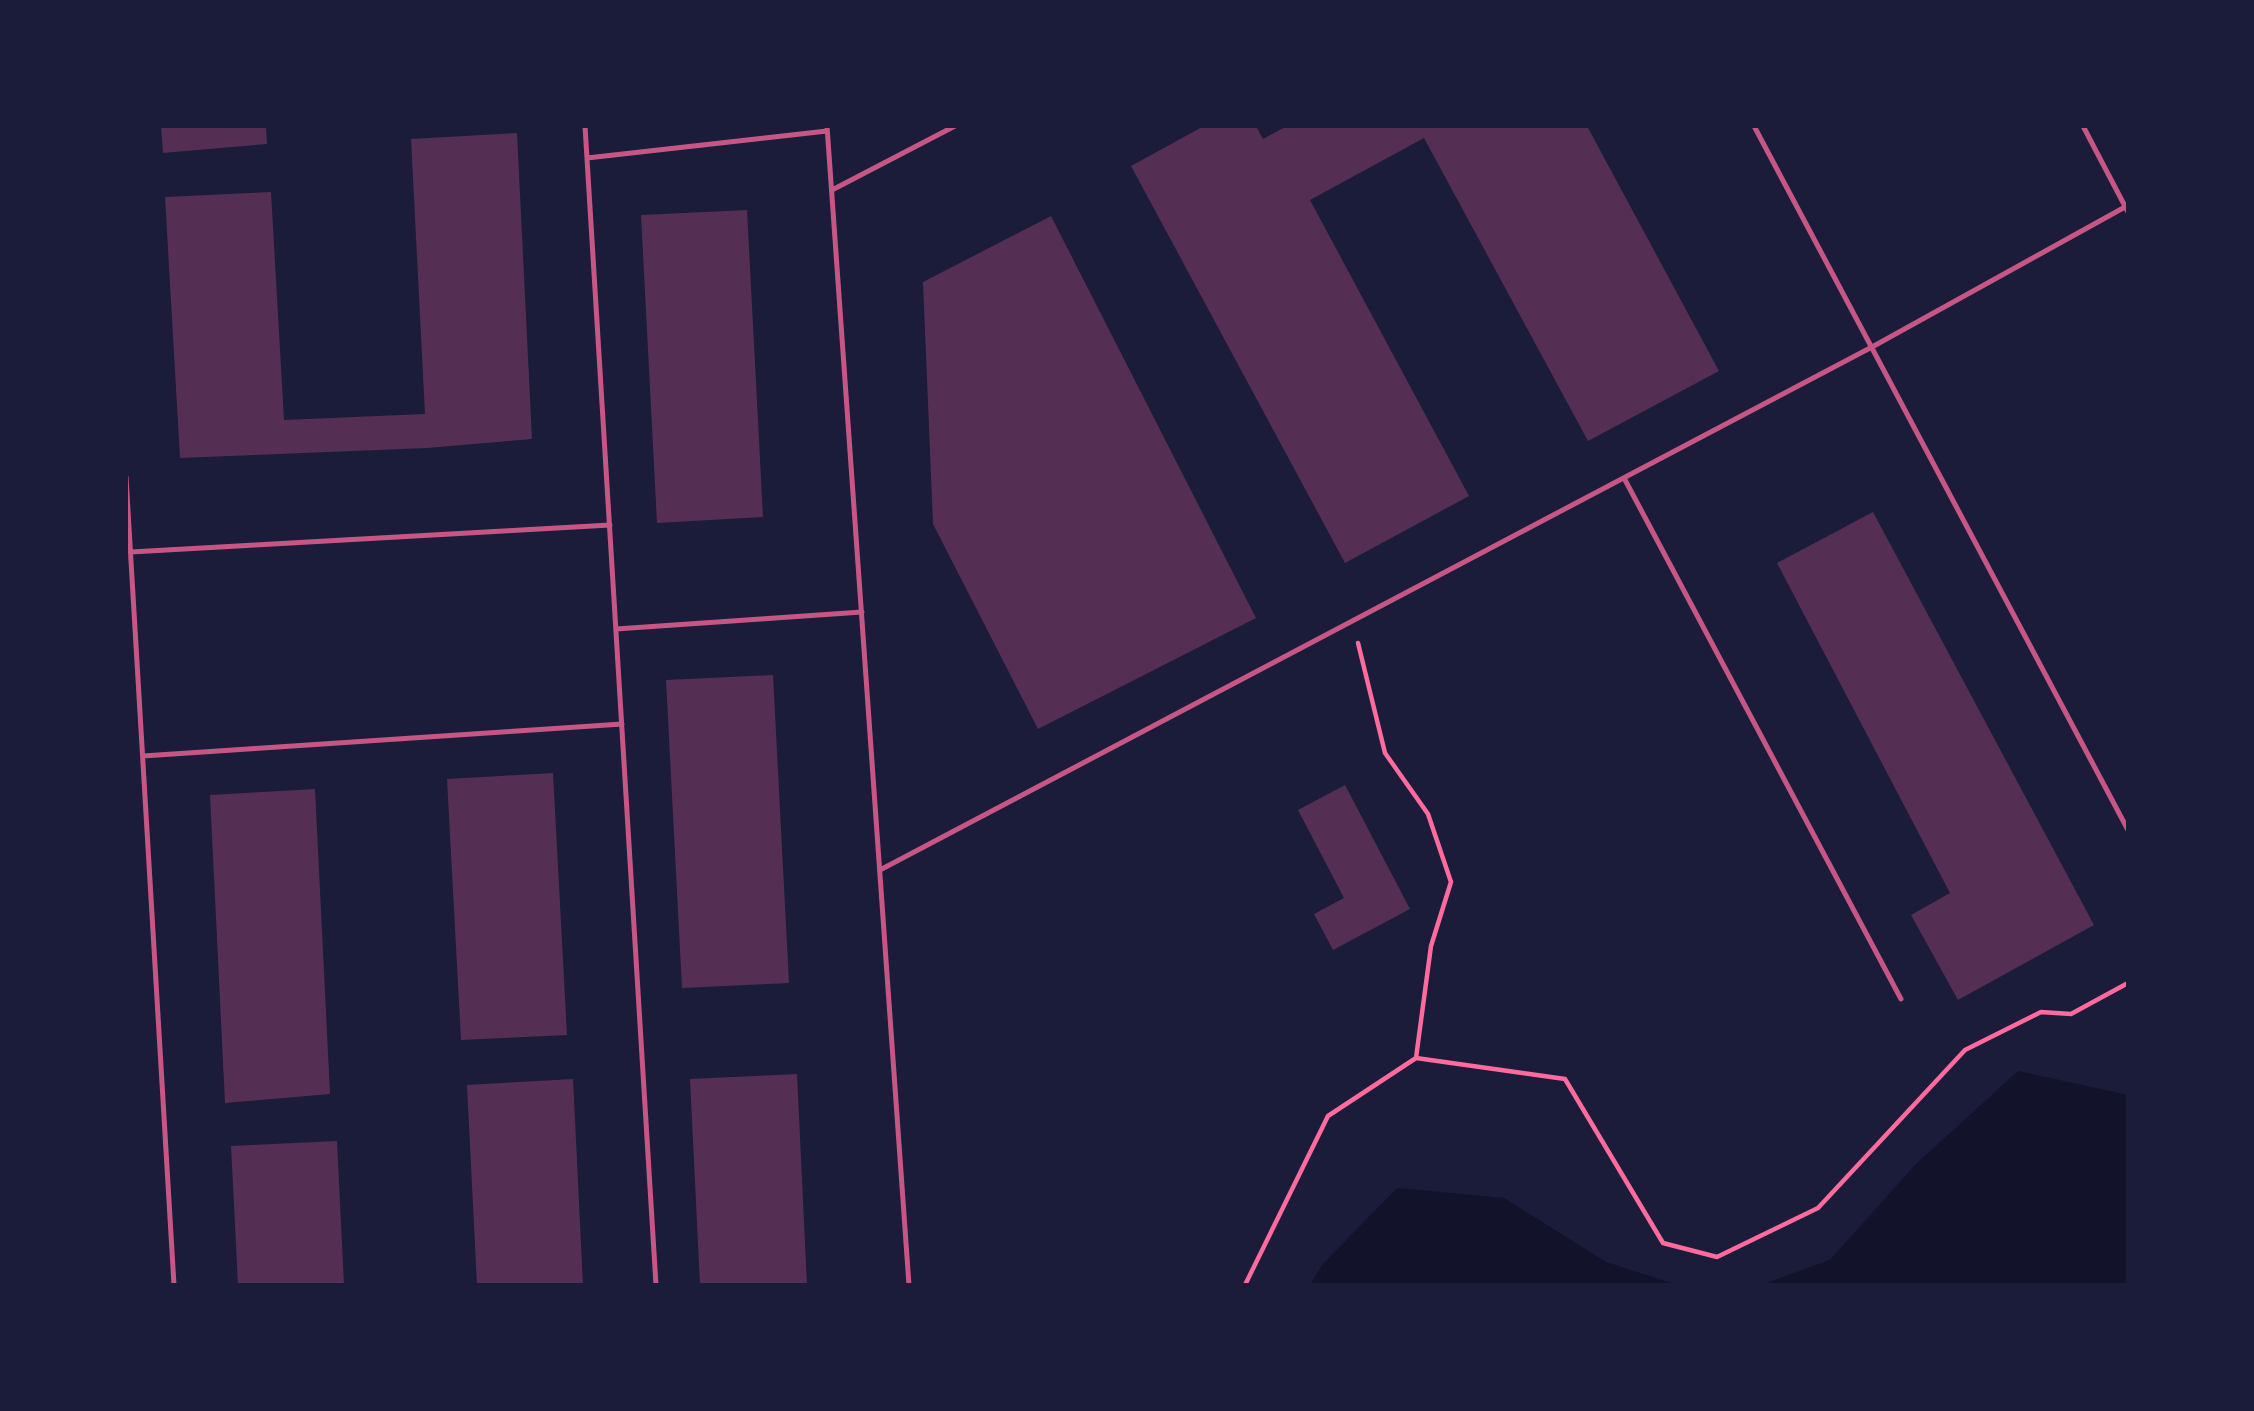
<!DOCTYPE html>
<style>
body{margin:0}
#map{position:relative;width:2254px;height:1411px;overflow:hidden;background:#1b1b3a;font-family:"Noto Sans",sans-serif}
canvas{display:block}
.frame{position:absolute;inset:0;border:128px solid #1b1b3a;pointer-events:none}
</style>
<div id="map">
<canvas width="2254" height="1411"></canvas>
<div class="frame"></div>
</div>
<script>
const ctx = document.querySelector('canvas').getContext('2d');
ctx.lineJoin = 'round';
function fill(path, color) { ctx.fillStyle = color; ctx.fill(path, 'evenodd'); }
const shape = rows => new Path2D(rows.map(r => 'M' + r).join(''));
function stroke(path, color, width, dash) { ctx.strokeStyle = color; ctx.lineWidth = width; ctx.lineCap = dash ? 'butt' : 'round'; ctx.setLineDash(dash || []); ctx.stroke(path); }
fill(shape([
 [2018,1071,2128,1095,2128,1285,1761,1285,1830,1260,1915,1165],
 [1397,1188,1504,1198,1606,1262,1678,1285,1310,1285,1322,1265]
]), '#12122b');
fill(shape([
 [161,126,266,126,267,144,163,153],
 [1204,126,1256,126,1263,139,1287,126,1587,126,1719,371,1588,441,1424,138,1310,200,1469,496,1345,563,1131,166],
 [517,133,532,439,427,448,180,458,165,197,271,192,284,420,425,414,411,139],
 [747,210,763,517,657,523,641,215],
 [1051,216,1256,618,1038,729,933,524,923,282],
 [1873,512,2094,925,1958,1000,1911,915,1950,893,1777,563],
 [773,675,789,983,682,988,666,680],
 [553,773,567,1035,461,1040,447,779],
 [1345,785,1410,909,1333,950,1314,914,1344,898,1298,810],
 [315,789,330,1094,225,1103,210,795],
 [797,1074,807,1285,700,1285,690,1079],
 [573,1079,583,1285,477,1285,467,1085],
 [337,1141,344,1285,238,1285,231,1146]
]), '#542f53');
stroke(shape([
 [1358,643,1385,753,1428,814,1451,882,1431,946,1416,1058],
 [1245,1285,1328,1116,1416,1058,1565,1079,1663,1243,1717,1257,1818,1208,1965,1050,2041,1012,2071,1014,2128,983]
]), '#ff6b9d', 4.5);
stroke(shape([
 [585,126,656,1285],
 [827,126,909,1285],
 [1754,126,2128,830],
 [2083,126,2128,212],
 [587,158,827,131],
 [832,190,955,126],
 [126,477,174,1285],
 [1624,478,1901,999],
 [131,552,610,525],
 [616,629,862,612],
 [143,756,622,724],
 [880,870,1872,347,2125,207]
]), '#c65784', 5);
</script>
